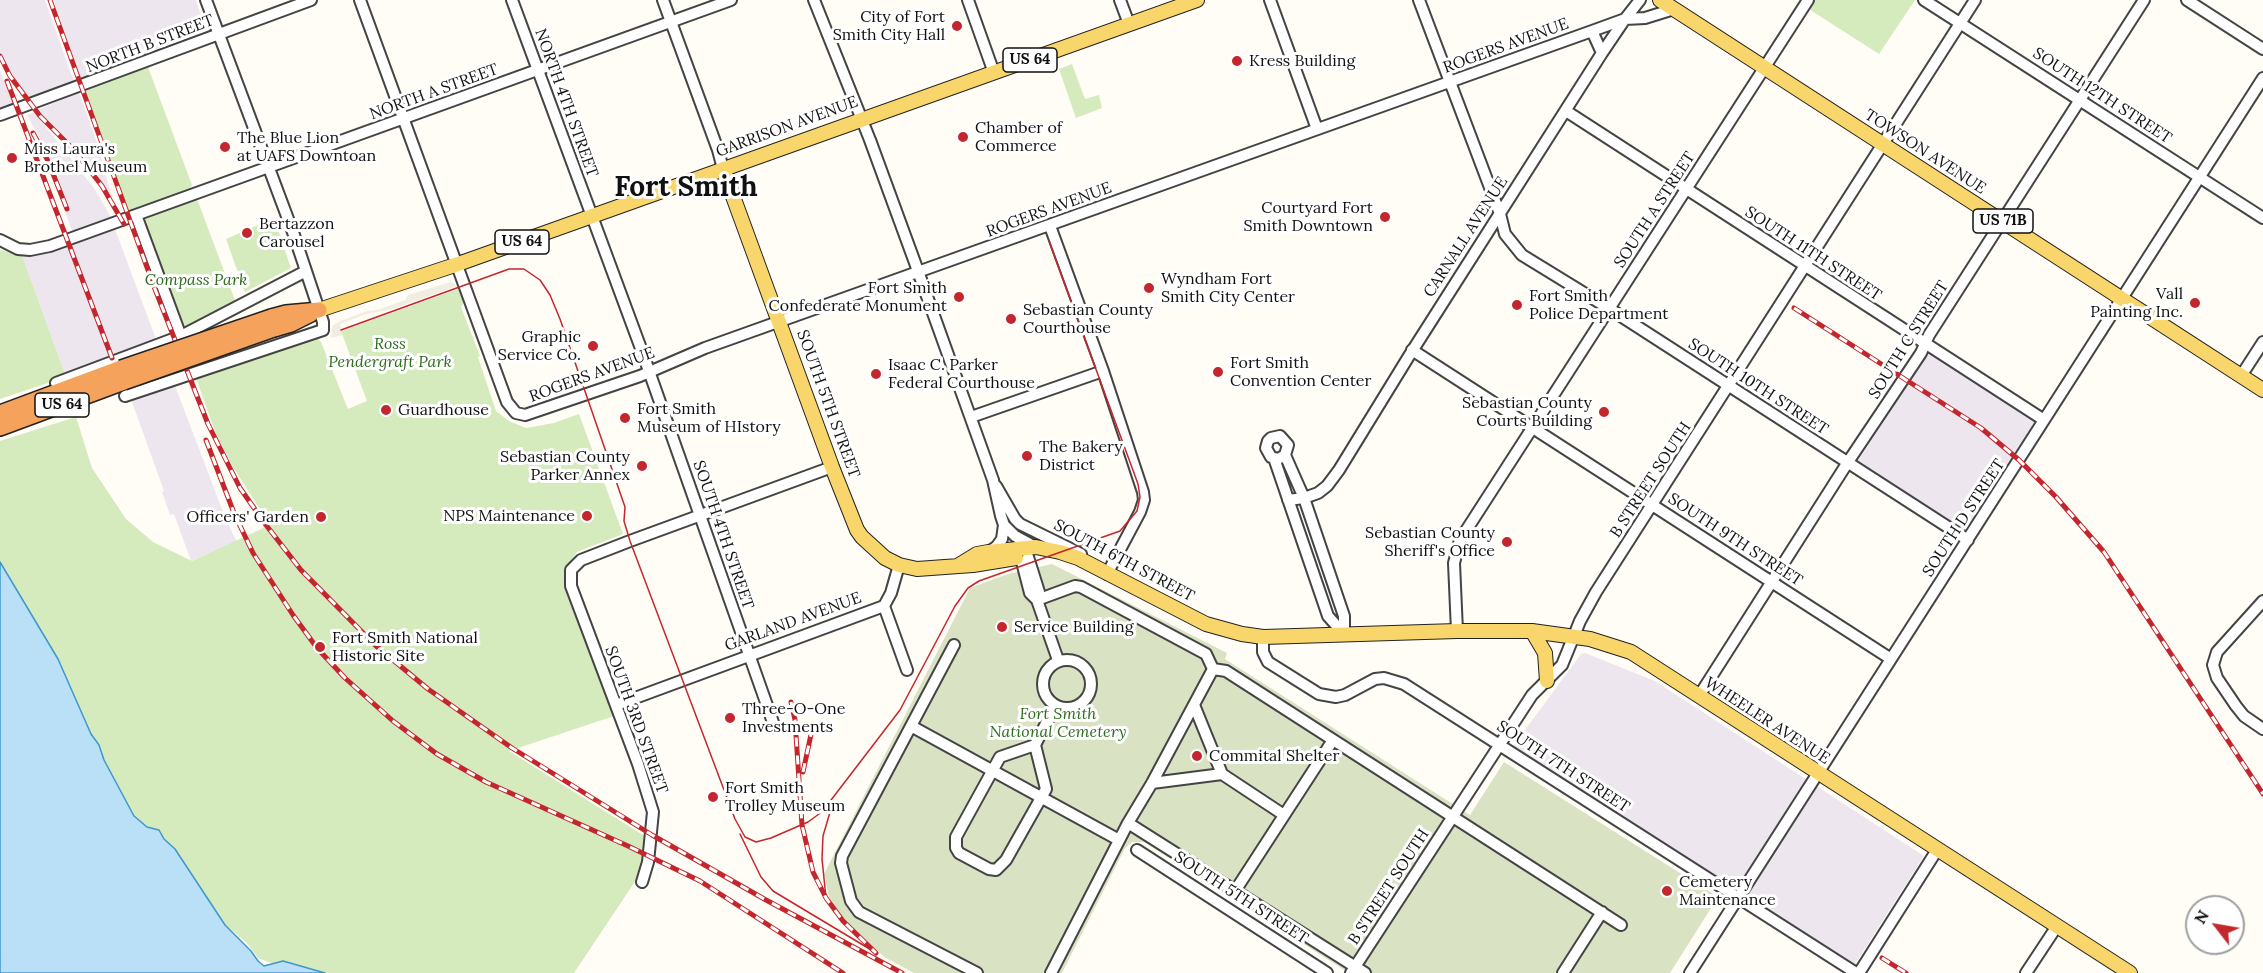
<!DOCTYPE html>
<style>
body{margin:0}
#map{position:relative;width:2263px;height:973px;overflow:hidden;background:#fffdf5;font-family:Lora,serif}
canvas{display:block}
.north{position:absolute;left:2185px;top:895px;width:60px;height:60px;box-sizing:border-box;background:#fff;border:2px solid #a0a0a0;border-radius:50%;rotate:301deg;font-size:16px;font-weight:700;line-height:24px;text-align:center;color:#111}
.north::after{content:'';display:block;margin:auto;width:21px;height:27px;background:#c4262e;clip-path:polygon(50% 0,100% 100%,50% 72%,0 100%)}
</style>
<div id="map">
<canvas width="2263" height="973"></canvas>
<div class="north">N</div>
</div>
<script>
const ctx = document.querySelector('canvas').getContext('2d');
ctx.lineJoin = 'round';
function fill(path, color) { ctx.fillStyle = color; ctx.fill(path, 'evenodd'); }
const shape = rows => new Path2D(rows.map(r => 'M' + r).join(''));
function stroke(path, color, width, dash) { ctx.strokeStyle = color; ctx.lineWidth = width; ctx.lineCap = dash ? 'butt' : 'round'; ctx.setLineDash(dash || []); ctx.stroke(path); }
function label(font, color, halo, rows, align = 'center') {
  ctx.font = font + ' Lora,serif'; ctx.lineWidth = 6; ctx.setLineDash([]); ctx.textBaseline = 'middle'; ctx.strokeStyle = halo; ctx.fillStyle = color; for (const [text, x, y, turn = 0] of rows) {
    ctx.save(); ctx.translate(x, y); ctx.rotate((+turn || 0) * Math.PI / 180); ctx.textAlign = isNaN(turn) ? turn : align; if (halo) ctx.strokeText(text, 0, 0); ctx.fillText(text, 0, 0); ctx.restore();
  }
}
fill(shape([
 [0,0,45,0,74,82,29,97,15,79,0,52],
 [54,0,196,0,204,24,208,23,208,29,80,79],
 [0,70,13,104,0,108],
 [79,92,97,143,112,197,82,154,38,110],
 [34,112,94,188,111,217,73,233,65,212,70,209,50,157,27,115],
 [115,229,157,342,66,377,22,255,47,254],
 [1929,352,2036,422,1965,531,1858,461],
 [174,383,225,517,237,542,191,561,174,514,170,515,162,492,164,491,131,399],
 [1585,653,1655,681,1924,856,1855,964,1513,746,1581,654]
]), '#eee6ef');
fill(shape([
 [1808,0,1915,0,1879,54,1804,6],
 [1072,64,1085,99,1099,95,1102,108,1076,118,1059,69],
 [148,67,192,185,189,190,129,212,85,91],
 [197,199,236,303,189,327,182,324,143,221,146,217],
 [274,218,291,268,245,292,226,239],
 [0,250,22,255,66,377,0,399],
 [458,289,464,302,461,307,480,356,478,357,496,411,509,421,526,428,554,423,579,414,623,534,577,552,570,562,565,577,614,716,509,751,646,837,640,874,574,973,298,973,258,958,246,942,223,923,175,849,164,839,159,830,147,827,134,816,104,760,99,745,91,734,58,659,0,562,0,441,76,417,92,468,126,519,153,542,192,561,270,525,233,467,216,434,196,378,316,337,321,342,348,409,367,401,341,331]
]), '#d5ebbd');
fill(shape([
 [1052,564,1227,653,1225,659,1470,815,1504,762,1718,897,1670,973,1349,973,1144,842,1132,842,1125,848,1062,973,914,973,884,957,842,917,829,897,824,874,970,588,1008,574]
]), '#d9e3c4');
fill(shape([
 [451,282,457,286,393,309,367,314,340,324,342,335,331,338,332,326,338,322,367,311,377,310,405,300,408,295]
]), '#f1ede2');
const water = shape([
 [0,562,58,659,91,734,99,745,104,760,134,816,147,827,159,830,164,839,175,849,225,925,251,951,258,961,264,966,283,961,325,973,0,973,0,562]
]);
fill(water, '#b9e0f7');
stroke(water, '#3f96cf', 1.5);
const minor = shape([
 [360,0,507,402,516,413,525,415,640,376,705,348,1592,31,1625,19,1640,0],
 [512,0,643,354,775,728],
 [663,0,718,150,723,169],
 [814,0,870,140,914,260,993,480,1001,516,1004,525,1015,536,1037,548],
 [968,0,994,73],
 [1120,0,1129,24],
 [1270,0,1317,129],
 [1419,0,1500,214,1505,234,1522,255,1610,309,1968,540],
 [1924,0,2263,218],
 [2187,0,2263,49],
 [1602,53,1625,19,1645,18,1674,9],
 [1566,111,2044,420],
 [0,115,311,0],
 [136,215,183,342],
 [1050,226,1103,371,1143,492,1144,500,1140,512,1107,574],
 [0,240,18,249,30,250,50,246,731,0],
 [1412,350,1891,659],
 [2241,376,2263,342],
 [56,383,181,336,306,271],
 [125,396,323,330,323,322,294,235,206,0],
 [971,417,1103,371],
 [1285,455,1278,459,1271,457,1266,448,1268,441,1271,438,1280,436,1288,445,1285,455,1304,498,1344,616,1344,634],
 [1274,458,1328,616,1344,634],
 [996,486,1015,519,1020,524,1081,554],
 [1288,500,1304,498,1318,493,1327,486,1339,470,1409,356,1602,53,1592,31],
 [989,552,997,546,1002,539,1004,525],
 [1028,557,1039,592,1037,600,1058,660],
 [1022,562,1030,593,1037,600],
 [1037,600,1075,586,1081,587,1206,654,1213,669],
 [2263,601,2217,652,2213,665,2217,678,2236,706,2244,716,2263,729],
 [884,606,907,670],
 [1457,631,1454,563,1460,540,1808,0],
 [1263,637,1263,652,1268,662,1319,694,1336,697,1345,695,1375,679,1384,678,1404,684,1856,973],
 [954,645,842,856,841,863,851,901,859,912,977,973],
 '1043 684a24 24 0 1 1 48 0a24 24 0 1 1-48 0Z',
 [1213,669,1226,671,1621,925],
 [1699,696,1848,462,1921,353,1929,335,2144,0],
 [616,705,884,606,891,593,899,565],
 [1194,705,1222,774,1284,815],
 [911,726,1119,840],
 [1035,745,1000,757,956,837,956,848,959,853,989,869,996,870,1006,860,1046,789,1035,745,1055,706],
 [1152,783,1222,774],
 [1128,823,1365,973],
 [1137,850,1327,973],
 [642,882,648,862,653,812,638,764,571,586,571,570,581,560,630,541,832,467],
 [1235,891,1333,740],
 [1051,973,1128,823,1152,783,1213,669],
 [1351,973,1532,695,1562,665,1580,621,1596,592,1975,0],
 [1563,973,1602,912],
 [1690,973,2263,78],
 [1859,973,1937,850],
 [2026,973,2057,926]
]);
const major = shape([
 [1660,0,2263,390],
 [723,169,832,467,857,530,862,537,885,558,899,565,917,569,973,565,1016,558],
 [319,310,458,264,1197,0],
 [959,565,977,554,988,552,1036,547,1060,552,1078,558,1206,624,1242,634,1263,637,1457,631,1532,631,1590,639,1631,652,2130,973],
 [1532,631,1545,653,1547,681]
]);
const highway = shape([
 [271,317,286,313,319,310],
 [274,329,291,324,311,314],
 [0,413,121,368],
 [0,428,124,382]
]);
stroke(minor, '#444', 14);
stroke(major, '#222', 16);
stroke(highway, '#222', 18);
stroke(minor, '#fff', 10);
stroke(major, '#f9d66b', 14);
stroke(highway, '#f5a25d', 15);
stroke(shape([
 [341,330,509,269,524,269,540,280,550,295,560,319,625,507,624,521,630,541,735,819,745,837,756,842,771,838,808,822,819,814,828,804,900,710,955,606,968,588,979,581,1120,531,1137,511,1140,497,1138,484,1049,241],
 [740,834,761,877,773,891,873,951],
 [826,898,822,859,823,836,833,802]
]), '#c4262e', 1.5);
const rail = shape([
 [50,0,153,284,208,424,240,488,266,525,301,570,375,645,428,689,512,748,652,835,766,900,902,973],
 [0,56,10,76,40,116,73,149,102,186,124,224],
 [7,81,112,358],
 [33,133,48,161,67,209],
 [1794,308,1981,428,2019,460,2056,497,2104,552,2263,794],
 [206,440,234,513,253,553,293,615,317,648,345,678,393,721,437,754,486,782,628,846,700,881,843,973],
 [791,702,795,720,802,825,813,872,826,898,843,921,876,953],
 [803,772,813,725],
 [1882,958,1906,973]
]);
stroke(rail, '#c4262e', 5);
stroke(rail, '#fff', 3, [9]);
const highwayBridge = shape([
 [121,368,271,317],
 [124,382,274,329]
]);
stroke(highwayBridge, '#222', 18, []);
stroke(highwayBridge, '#f5a25d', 15);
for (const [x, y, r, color] of [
 [957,26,6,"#c4262e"],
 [1237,61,6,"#c4262e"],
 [963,137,6,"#c4262e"],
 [225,147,6,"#c4262e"],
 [12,158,6,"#c4262e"],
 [1385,217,6,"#c4262e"],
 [247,233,6,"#c4262e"],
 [1149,288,6,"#c4262e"],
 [959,297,6,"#c4262e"],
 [2195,303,6,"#c4262e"],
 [1517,305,6,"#c4262e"],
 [1011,319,6,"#c4262e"],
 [593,346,6,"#c4262e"],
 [1218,372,6,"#c4262e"],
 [876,374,6,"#c4262e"],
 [386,410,6,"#c4262e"],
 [1604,412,6,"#c4262e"],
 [625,418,6,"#c4262e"],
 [1027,456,6,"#c4262e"],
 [642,466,6,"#c4262e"],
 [587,516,6,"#c4262e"],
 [321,517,6,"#c4262e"],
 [1507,542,6,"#c4262e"],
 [1002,627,6,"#c4262e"],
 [320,647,6,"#c4262e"],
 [730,718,6,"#c4262e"],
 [1197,756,6,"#c4262e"],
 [713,797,6,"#c4262e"],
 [1667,891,6,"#c4262e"]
]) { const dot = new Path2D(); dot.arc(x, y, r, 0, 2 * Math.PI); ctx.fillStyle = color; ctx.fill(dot); stroke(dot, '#fff', 2); }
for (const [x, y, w] of [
 [1030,60,54],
 [2003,221,60],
 [522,242,54],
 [62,405,54]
]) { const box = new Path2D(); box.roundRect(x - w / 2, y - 12, w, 24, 4.5); ctx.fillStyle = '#fff'; ctx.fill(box); stroke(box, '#111', 1.5); }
label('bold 15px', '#111', null, [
 ["US 64",1030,60],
 ["US 71B",2003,221],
 ["US 64",522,242],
 ["US 64",62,405]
]);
label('16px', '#111', '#fff', [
 ["City of Fort",945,17,"right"],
 ["Smith City Hall",945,35,"right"],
 ["Kress Building",1249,61],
 ["Chamber of",975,128],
 ["Commerce",975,146],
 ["The Blue Lion",237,138],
 ["at UAFS Downtoan",237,156],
 ["Miss Laura's",24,149],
 ["Brothel Museum",24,167],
 ["Courtyard Fort",1373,208,"right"],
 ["Smith Downtown",1373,226,"right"],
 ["Bertazzon",259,224],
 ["Carousel",259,242],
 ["Wyndham Fort",1161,279],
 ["Smith City Center",1161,297],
 ["Fort Smith",947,288,"right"],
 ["Confederate Monument",947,306,"right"],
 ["Vall",2183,294,"right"],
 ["Painting Inc.",2183,312,"right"],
 ["Fort Smith",1529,296],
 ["Police Department",1529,314],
 ["Sebastian County",1023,310],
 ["Courthouse",1023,328],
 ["Graphic",581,337,"right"],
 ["Service Co.",581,355,"right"],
 ["Fort Smith",1230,363],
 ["Convention Center",1230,381],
 ["Isaac C. Parker",888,365],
 ["Federal Courthouse",888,383],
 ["Sebastian County",1592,403,"right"],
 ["Courts Building",1592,421,"right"],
 ["Fort Smith",637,409],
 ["Museum of HIstory",637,427],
 ["Guardhouse",398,410],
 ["The Bakery",1039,447],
 ["District",1039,465],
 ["Sebastian County",630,457,"right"],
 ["Parker Annex",630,475,"right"],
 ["NPS Maintenance",575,516,"right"],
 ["Officers' Garden",309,517,"right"],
 ["Sebastian County",1495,533,"right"],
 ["Sheriff's Office",1495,551,"right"],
 ["Service Building",1014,627],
 ["Fort Smith National",332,638],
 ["Historic Site",332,656],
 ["Three-O-One",742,709],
 ["Investments",742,727],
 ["Commital Shelter",1209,756],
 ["Fort Smith",725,788],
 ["Trolley Museum",725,806],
 ["Cemetery",1679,882],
 ["Maintenance",1679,900]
], 'left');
label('16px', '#111', '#fff', [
 ["NORTH B STREET",150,44,-21],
 ["ROGERS AVENUE",1506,46,-20],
 ["NORTH A STREET",434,92,-20],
 ["SOUTH 12TH STREET",2102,96,33],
 ["NORTH 4TH STREET",566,103,70],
 ["GARRISON AVENUE",787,127,-20],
 ["TOWSON AVENUE",1925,152,33],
 ["ROGERS AVENUE",1049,210,-20],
 ["SOUTH A STREET",1655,210,-57],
 ["CARNALL AVENUE",1466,237,-57],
 ["SOUTH 11TH STREET",1813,254,33],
 ["SOUTH C STREET",1909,340,-58],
 ["ROGERS AVENUE",592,375,-20],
 ["SOUTH 10TH STREET",1758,387,33],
 ["SOUTH 5TH STREET",828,404,70],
 ["B STREET SOUTH",1651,480,-57],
 ["SOUTH D STREET",1964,518,-57],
 ["SOUTH 4TH STREET",723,535,71],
 ["SOUTH 9TH STREET",1735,540,33],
 ["SOUTH 6TH STREET",1124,561,28],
 ["GARLAND AVENUE",793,622,-20],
 ["SOUTH 3RD STREET",636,720,70],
 ["WHEELER AVENUE",1767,721,33],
 ["SOUTH 7TH STREET",1563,767,33],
 ["B STREET SOUTH",1389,887,-57],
 ["SOUTH 5TH STREET",1241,898,33]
]);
label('italic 16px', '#2f6b1f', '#fff', [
 ["Compass Park",196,280],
 ["Ross",390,344],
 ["Pendergraft Park",390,362],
 ["Fort Smith",1058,714],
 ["National Cemetery",1058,732]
]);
label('bold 28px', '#111', '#fff', [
 ["Fort Smith",686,188]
]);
</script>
